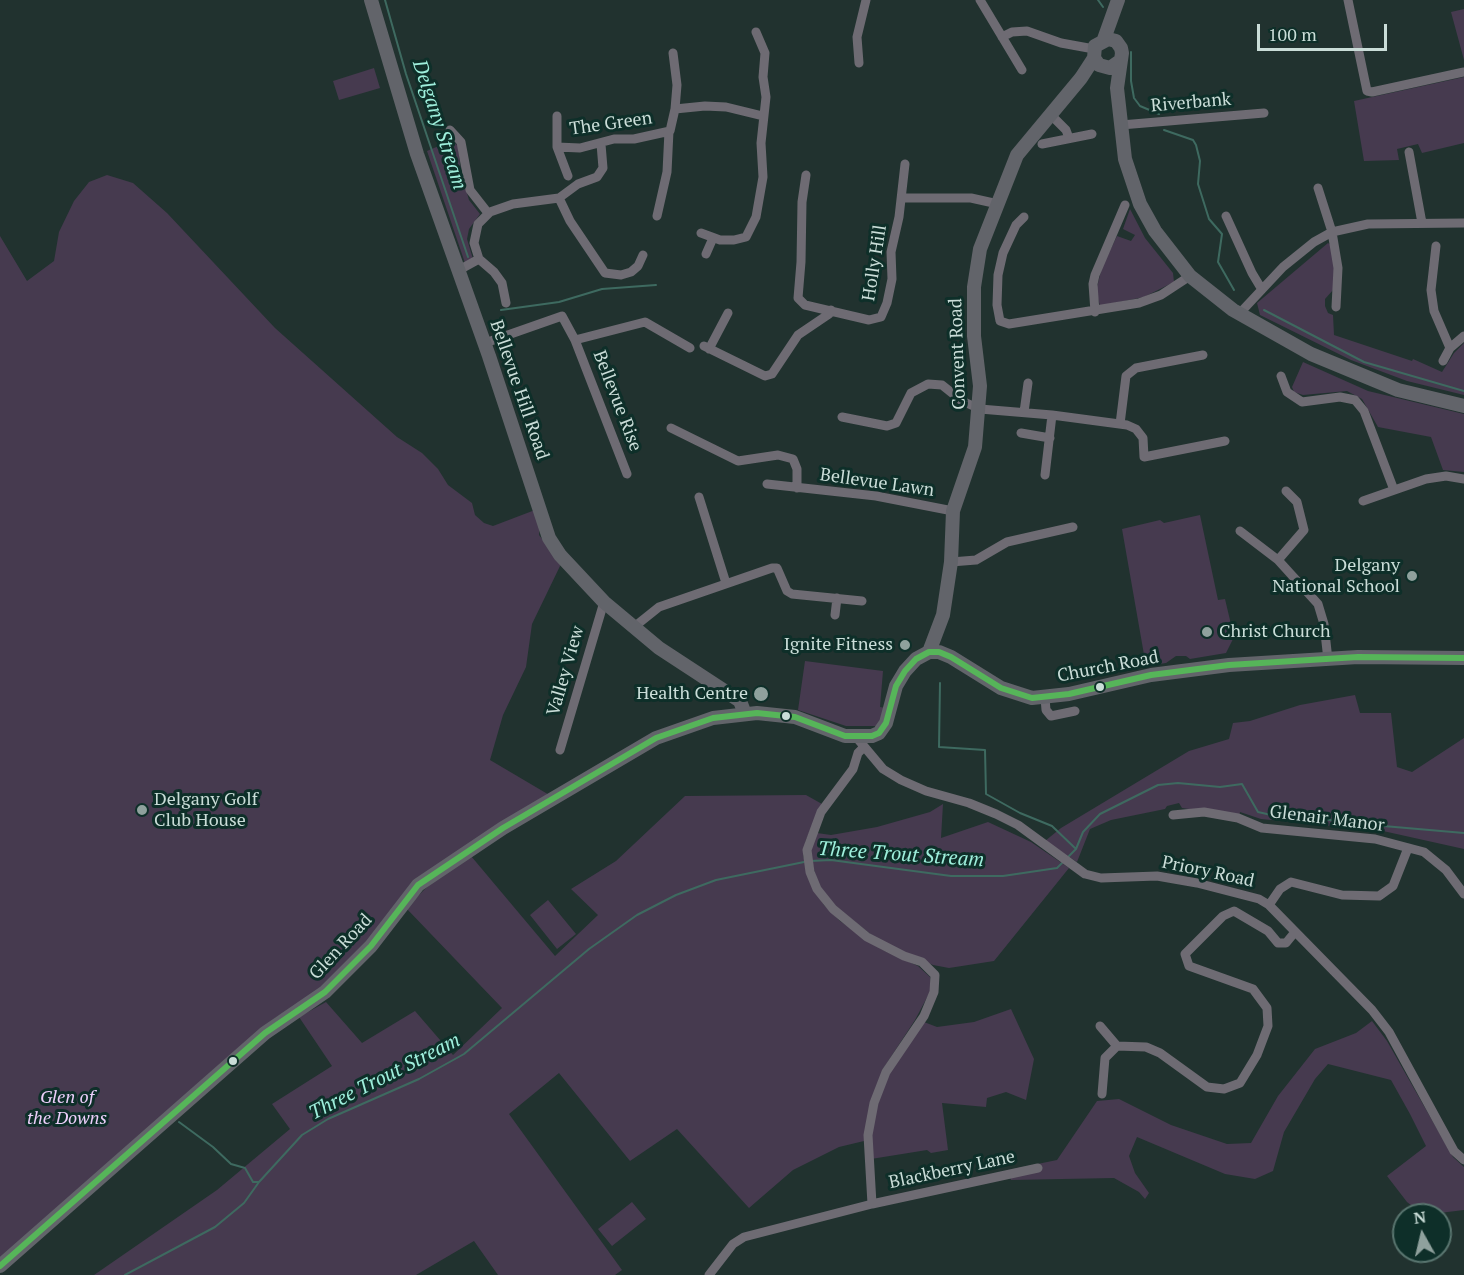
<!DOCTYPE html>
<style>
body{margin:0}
#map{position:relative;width:1464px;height:1275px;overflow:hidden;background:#21322f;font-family:"PT Serif",serif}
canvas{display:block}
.north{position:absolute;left:1392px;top:1203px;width:60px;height:60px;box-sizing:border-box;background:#0e2f29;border:2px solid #59756f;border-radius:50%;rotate:352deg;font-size:16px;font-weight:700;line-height:24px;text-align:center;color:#caddd8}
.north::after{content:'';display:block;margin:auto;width:21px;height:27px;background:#8fa19d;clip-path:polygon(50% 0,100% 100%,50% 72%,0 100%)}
.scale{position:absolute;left:1257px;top:24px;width:130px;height:27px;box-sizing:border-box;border:3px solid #caddd8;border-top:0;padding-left:8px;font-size:18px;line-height:21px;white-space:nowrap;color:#caddd8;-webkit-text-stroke:4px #0e2f29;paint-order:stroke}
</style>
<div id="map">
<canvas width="1464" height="1275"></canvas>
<div class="north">N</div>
<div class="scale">100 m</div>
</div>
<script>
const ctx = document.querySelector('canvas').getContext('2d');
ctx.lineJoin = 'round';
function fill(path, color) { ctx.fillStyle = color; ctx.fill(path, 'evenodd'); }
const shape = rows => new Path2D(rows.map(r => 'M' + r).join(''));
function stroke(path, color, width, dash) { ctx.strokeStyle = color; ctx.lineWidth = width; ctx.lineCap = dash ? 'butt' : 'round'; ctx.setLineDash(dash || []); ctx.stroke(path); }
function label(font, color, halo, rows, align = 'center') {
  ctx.font = font + ' "PT Serif",serif'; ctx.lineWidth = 6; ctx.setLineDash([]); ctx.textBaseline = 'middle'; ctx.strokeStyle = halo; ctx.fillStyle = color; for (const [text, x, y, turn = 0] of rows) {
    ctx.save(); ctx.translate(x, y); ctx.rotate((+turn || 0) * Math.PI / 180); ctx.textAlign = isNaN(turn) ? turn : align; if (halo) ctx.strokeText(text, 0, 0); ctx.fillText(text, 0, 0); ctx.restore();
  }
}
fill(shape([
 [1464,9,1464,60,1451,12],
 [374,68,380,88,339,100,333,81],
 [1464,77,1464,143,1422,153,1418,144,1397,149,1399,160,1364,161,1354,101],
 [448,142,454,142,458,146,461,173,469,200,480,214,469,229,467,239,473,259,465,263,427,151],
 [107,175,133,183,167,213,275,328,397,437,422,453,438,469,448,485,472,503,475,515,484,523,493,526,535,510,540,523,539,535,561,564,532,624,526,667,503,715,490,760,551,796,457,852,322,988,304,1002,275,1018,0,1260,0,236,27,281,54,261,59,232,74,201,89,182],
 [1130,209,1145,238,1173,273,1174,282,1144,297,1100,306,1096,291,1102,267,1117,236,1131,241,1135,235,1123,229],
 [1328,243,1331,245,1335,260,1333,290,1325,299,1325,306,1328,313,1333,315,1334,335,1412,361,1413,359,1442,372,1454,353,1464,343,1464,395,1407,381,1351,360,1260,315,1257,303],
 [1303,362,1368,391,1464,414,1464,472,1443,470,1431,437,1378,427,1362,399,1347,391,1303,395,1294,392,1292,387],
 [1200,515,1218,600,1225,599,1234,637,1226,653,1190,659,1186,656,1176,656,1166,663,1146,666,1122,529,1160,520,1164,523],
 [805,661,883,671,880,707,886,708,878,726,846,726,798,710],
 [1355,695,1360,713,1391,713,1397,767,1412,772,1464,738,1464,849,1383,831,1261,819,1240,812,1239,817,1182,808,1179,803,1167,806,1165,809,1111,820,1090,829,1077,862,1045,841,1061,828,1189,751,1229,739,1233,723,1250,721,1300,705],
 [806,795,822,804,806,840,803,855,811,883,824,905,840,921,881,949,918,966,930,977,931,990,915,1020,883,1069,864,1141,839,1147,793,1170,749,1208,677,1129,630,1161,559,1073,509,1114,622,1270,615,1275,498,1275,474,1241,416,1275,94,1275,217,1190,290,1129,272,1104,332,1066,299,1017,326,1002,362,1043,415,1011,453,1055,502,1008,406,908,445,869,471,856,555,956,598,915,571,889,616,861,685,796],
 [943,804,941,838,988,822,1031,842,1069,868,994,961,949,968,933,965,878,940,831,903,818,885,809,850,817,833,831,835,877,827,930,812],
 [548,900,576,934,557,949,530,915],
 [1011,1009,1034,1059,1026,1100,1006,1092,987,1098,986,1107,942,1103,948,1150,931,1153,927,1150,871,1159,872,1125,882,1090,894,1062,924,1022,937,1027,974,1022],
 [1372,1021,1387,1041,1453,1157,1464,1167,1464,1210,1423,1215,1407,1202,1387,1176,1426,1146,1410,1114,1391,1080,1328,1064,1315,1079,1284,1132,1273,1171,1255,1179,1225,1174,1137,1137,1129,1156,1135,1173,1149,1193,1145,1199,1139,1192,1114,1178,1011,1180,1008,1170,1057,1160,1097,1101,1119,1099,1171,1125,1227,1144,1251,1143,1278,1096,1315,1049,1356,1033],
 [632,1202,646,1219,612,1246,598,1229]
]), '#463a4f');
stroke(shape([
 [385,0,406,74,468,257],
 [1098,0,1103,7],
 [1131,52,1131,81,1134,98,1140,106,1159,114],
 [1164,130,1193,140,1196,145,1200,161,1198,184,1209,219,1222,234,1218,262,1234,290],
 [501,310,559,302,602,289,656,285],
 [1264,310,1364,362,1464,391],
 [940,683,939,747,985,750,986,794,1020,813,1052,826,1076,849],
 [1068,857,1076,849,1083,832,1100,814,1158,785,1178,783,1220,787,1242,784,1258,812,1280,817,1311,817,1349,823,1464,833],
 [810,861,831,860,951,876,1003,876,1057,868,1064,861],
 [179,1122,213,1147,231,1164,245,1168,253,1182,259,1182],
 [125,1275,215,1227,244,1203,259,1182,302,1135,328,1119,419,1079,464,1054,589,949,637,915,676,895,716,880,804,862]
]), '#3e6a60', 2);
stroke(shape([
 [980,0,1022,70],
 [1348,0,1367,91,1372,92,1464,72],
 [1002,37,1012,32,1027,31,1061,43,1094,49],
 [673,53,677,85,675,109],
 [859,63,857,37,866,0],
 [1050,114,1066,130,1069,138],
 [557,116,557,147,568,176],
 [1121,125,1264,113],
 [450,130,461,142,470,190,488,213],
 [1042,144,1092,134],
 [557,147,580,148,614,139,634,139,670,131,675,109,705,106,726,107,763,116],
 [1409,152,1422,223],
 [806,175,802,202,801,262,798,298,805,305,869,320,881,317,887,303,892,279,891,252,899,217,905,164],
 [1318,188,1332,232,1338,268,1336,307],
 [559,198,578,184,597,177,603,168,601,144],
 [902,198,971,198,998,204],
 [657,216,667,172,669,131],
 [1226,216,1252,273,1261,288],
 [1024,217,1016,225,1003,253,998,275,997,305,1000,321,1009,324,1139,303,1161,295,1190,276],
 [701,233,720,240,734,240,746,237,756,217,763,177,761,143,766,97,763,77,765,53,756,32],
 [1436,246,1431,290,1434,311,1450,348],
 [706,254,713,238],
 [459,270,479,259],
 [506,303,502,283,494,272,479,259,474,243,478,224,490,212,513,204,559,198,570,221,605,273,621,275,631,272,638,266,643,255],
 [1095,312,1093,284,1095,275,1125,205],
 [1239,314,1283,267,1314,242,1332,232,1368,224,1464,223],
 [575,340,645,322,690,348],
 [485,343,562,316,575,340,627,474],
 [704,346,765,376,772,374,798,335,829,314,831,310],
 [709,349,728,313],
 [1443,361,1450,348,1464,336],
 [1281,376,1287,392,1302,402,1340,397,1355,400,1364,411,1394,490],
 [1024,412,1028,383],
 [842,417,887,426,896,423,911,393,928,384,942,385,962,401,980,409,1052,415,1127,425,1136,429,1143,438,1144,457,1225,441],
 [1120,424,1126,376,1136,368,1203,355],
 [671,428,738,461,778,455,793,459,797,469,797,488],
 [1021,433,1050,438],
 [1045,475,1052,415],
 [767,484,876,496,953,511],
 [699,497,726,583],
 [1363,501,1426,479,1446,476,1464,479],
 [1240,531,1278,560,1318,604,1324,624,1328,660],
 [1278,560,1304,530,1297,502,1286,491],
 [951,562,976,560,1007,542,1073,527],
 [835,615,837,598],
 [634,627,659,607,772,568,777,568,787,591,792,594,862,601],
 [1045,698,1046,710,1051,716,1075,711],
 [857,738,883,769,901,780,926,791,969,803,996,814,1018,825,1085,874,1101,878,1157,876,1197,883,1259,899,1269,905,1372,1010,1389,1032,1454,1151,1464,1160],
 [864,747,858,753,853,769,821,812,807,850,810,872,817,889,833,909,867,937,904,956,922,962,935,975,934,992,924,1016,886,1072,874,1103,868,1135,872,1204],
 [560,750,604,602],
 [1173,815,1204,812,1238,818,1262,828,1375,839,1424,852,1446,870,1464,894],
 [1269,905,1280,889,1291,882,1342,895,1379,896,1393,886,1408,848],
 [1100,1026,1117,1046],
 [1102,1094,1105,1058,1117,1046,1146,1047,1160,1053,1207,1087,1224,1089,1240,1083,1257,1055,1268,1026,1267,1008,1253,989,1189,966,1185,954,1223,916,1234,911,1268,931,1278,943,1286,943,1295,932],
 [709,1275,733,1244,744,1237,872,1204,1038,1168]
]), '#6e6b73', 9);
stroke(shape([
 [371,0,417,154,489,356,549,538,560,555,604,602,659,648,740,701,745,714],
 [1104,39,1118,0],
 [1120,61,1110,68,1099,65,1094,58,1095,46,1108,39,1116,41,1121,48,1122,53,1117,88,1125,159,1140,204,1155,231,1190,276,1233,310,1311,354,1398,390,1464,406],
 [929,652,943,615,951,562,953,511,975,447,980,386,974,336,974,287,980,249,1017,155,1081,78,1094,58],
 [0,1266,265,1033,325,992,371,946,418,885,503,828,656,738,713,718,757,713,795,717,845,736,872,736,879,733,886,723,896,686,905,671,916,659,929,652,939,652,951,657,1001,688,1032,698,1069,694,1151,675,1229,665,1358,657,1464,658]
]), '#62646a', 14);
stroke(shape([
 [0,1266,265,1033,325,992,371,946,418,885,503,828,656,738,713,718,757,713,795,717,845,736,872,736,879,733,886,723,896,686,905,671,916,659,929,652,939,652,951,657,1001,688,1032,698,1069,694,1151,675,1229,665,1358,657,1464,658]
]), '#56b559', 6);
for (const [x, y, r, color] of [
 [1412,576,6,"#8fa19d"],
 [1207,632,6,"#8fa19d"],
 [905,645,6,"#8fa19d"],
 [1100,687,5,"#caddd8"],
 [761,694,8,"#8fa19d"],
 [786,716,5,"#caddd8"],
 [142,810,6,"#8fa19d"],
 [233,1061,5,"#caddd8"]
]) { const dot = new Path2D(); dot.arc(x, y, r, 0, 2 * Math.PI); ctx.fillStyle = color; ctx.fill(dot); stroke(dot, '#0e2f29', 2); }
label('18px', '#caddd8', '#0e2f29', [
 ["Riverbank",1191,103,-5],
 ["The Green",611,124,-8],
 ["Holly Hill",875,263,-81],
 ["Convent Road",958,354,-92],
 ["Bellevue Hill Road",519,390,71],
 ["Bellevue Rise",617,401,69],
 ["Bellevue Lawn",877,483,8],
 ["Church Road",1108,667,-11],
 ["Valley View",566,671,-74],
 ["Glenair Manor",1327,819,7],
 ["Priory Road",1208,872,12],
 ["Glen Road",341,947,-47],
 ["Blackberry Lane",952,1170,-12]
]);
label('18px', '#caddd8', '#0e2f29', [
 ["Delgany",1400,566],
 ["National School",1400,587],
 ["Christ Church",1219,632,"left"],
 ["Ignite Fitness",893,645],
 ["Health Centre",748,694],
 ["Delgany Golf",154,800,"left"],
 ["Club House",154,821,"left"]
], 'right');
label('italic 18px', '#edcffb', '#0e2f29', [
 ["Glen of",67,1098],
 ["the Downs",67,1119]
]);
label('italic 20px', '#9eefdc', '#0e2f29', [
 ["Delgany Stream",439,125,72],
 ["Three Trout Stream",901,855,4],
 ["Three Trout Stream",385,1077,-27]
]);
</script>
